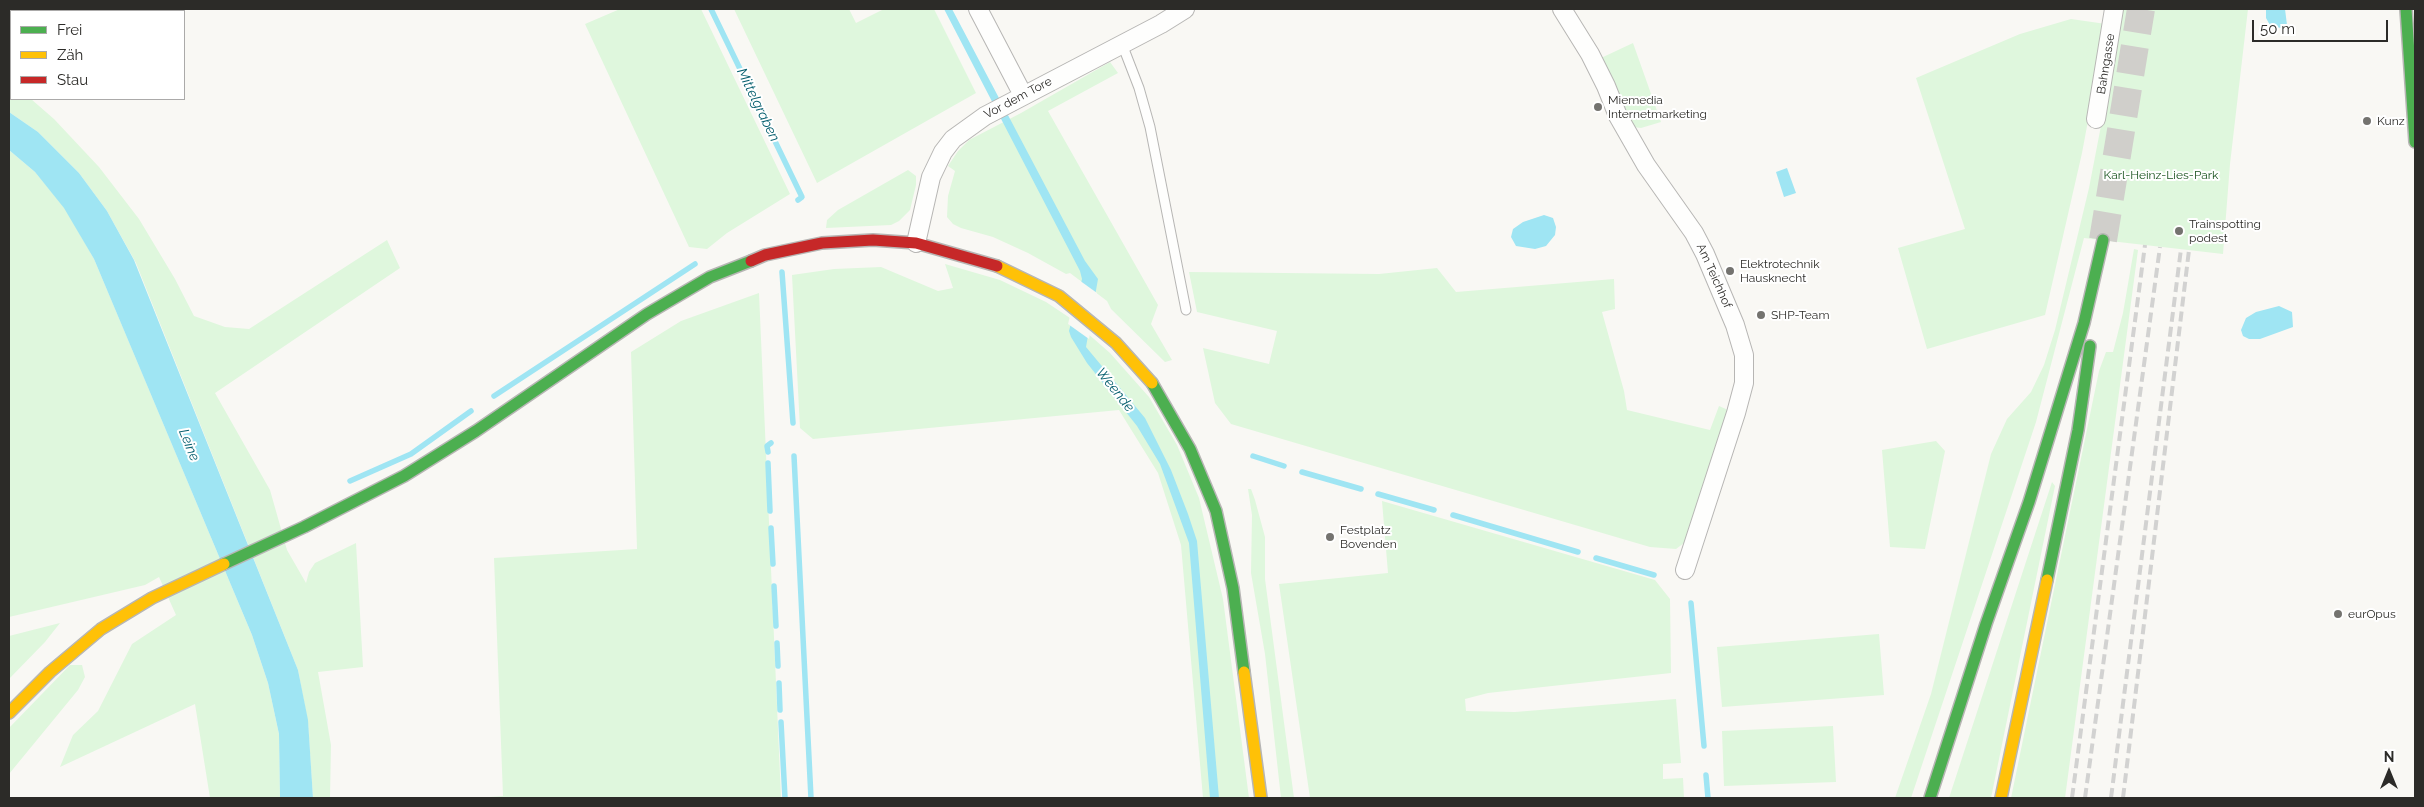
<!DOCTYPE html>
<meta charset="utf-8">
<style>
body{margin:0}
#map{position:relative;width:2424px;height:807px;overflow:hidden;background:#f9f8f4;font-family:Raleway,sans-serif}
canvas{display:block}
.frame{position:absolute;inset:0;border:10px solid #2c2b28;pointer-events:none}
.legend{position:absolute;left:10px;top:10px;width:175px;height:90px;box-sizing:border-box;background:#fff;border:1px solid #abaaa9;margin:0;padding:6px 9px;list-style:none;font-size:15px;color:#2c2b28}
.legend li{display:flex;align-items:center;gap:10px;height:25px}
.legend b{width:25px;border:1px solid #abaaa9}
.north{position:absolute;left:2364px;top:747px;width:50px;height:50px;-webkit-text-stroke:4px #fff;paint-order:stroke;rotate:0deg;font-size:14px;font-weight:700;line-height:20px;text-align:center;color:#2c2b28}
.north::after{content:'';display:block;margin:auto;width:18px;height:22px;background:#2c2b28;clip-path:polygon(50% 0,100% 100%,50% 72%,0 100%)}
.scale{position:absolute;left:2252px;top:20px;width:136px;height:22px;box-sizing:border-box;border:2px solid #2c2b28;border-top:0;padding-left:6px;font-size:15px;line-height:18px;white-space:nowrap;color:#2c2b28;-webkit-text-stroke:4px #fff;paint-order:stroke}
</style>
<div id="map">
<canvas width="2424" height="807"></canvas>
<div class="frame"></div>
<ul class="legend">
<li><b style="height:6px;background:#4caf50"></b>Frei</li>
<li><b style="height:6px;background:#ffc107"></b>Zäh</li>
<li><b style="height:6px;background:#c62828"></b>Stau</li>
</ul>
<div class="north">N</div>
<div class="scale">50 m</div>
</div>
<script>
const ctx = document.querySelector('canvas').getContext('2d');
ctx.lineJoin = 'round';
function fill(path, color) { ctx.fillStyle = color; ctx.fill(path, 'evenodd'); }
const shape = rows => new Path2D(rows.map(r => 'M' + r).join(''));
function stroke(path, color, width, dash) { ctx.strokeStyle = color; ctx.lineWidth = width; ctx.lineCap = dash ? 'butt' : 'round'; ctx.setLineDash(dash || []); ctx.stroke(path); }
function label(font, color, halo, rows, align = 'center') {
  ctx.font = font + ' Raleway,sans-serif'; ctx.lineWidth = 4; ctx.setLineDash([]); ctx.textBaseline = 'middle'; ctx.strokeStyle = halo; ctx.fillStyle = color; for (const [text, x, y, turn = 0] of rows) {
    ctx.save(); ctx.translate(x, y); ctx.rotate((+turn || 0) * Math.PI / 180); ctx.textAlign = isNaN(turn) ? turn : align; if (halo) ctx.strokeText(text, 0, 0); ctx.fillText(text, 0, 0); ctx.restore();
  }
}
fill(shape([
 [620,9,701,9,790,194,727,233,707,249,689,247,585,24],
 [734,9,849,9,856,23,884,9,934,9,976,93,817,183],
 [2119,9,2248,9,2230,164,2223,254,2084,238,2036,422,1911,798,1895,798,1931,694,1991,454,2007,419,2031,392,2044,365,2055,330,2089,188,2110,79],
 [2071,19,2106,24,2082,153,2045,315,1927,349,1898,248,1965,229,1916,78,2020,34],
 [1633,43,1661,122,1641,128,1633,127,1601,58],
 [1110,62,1118,73,1048,111,1158,305,1151,324,1172,360,1165,362,1111,309,1107,301,1070,273,1066,274,1028,253,993,237,961,228,953,224,947,217,948,196,955,171,948,166,958,151,969,140,1021,113],
 [9,82,11,84,11,99,31,99,54,119,99,167,139,219,175,279,194,316,225,327,249,329,387,240,400,268,215,393,270,490,287,550,306,583,309,572,315,563,356,543,363,667,318,672,331,745,330,798,313,798,308,723,298,670,136,263,107,211,79,173,38,132,9,112],
 [9,150,35,172,65,208,94,259,121,323,252,635,268,683,279,734,280,798,210,798,195,704,60,767,73,735,98,711,132,644,176,615,159,577,145,585,9,617],
 [908,170,916,176,916,185,910,210,899,221,891,225,826,228,827,220,838,210],
 [2134,249,2138,250,2065,798,2011,798,2099,371,2106,352,2113,352,2123,313],
 [945,264,1000,280,1046,302,1070,318,1110,353,1149,397,1177,445,1199,498,1223,599,1249,798,1203,798,1181,545,1158,473,1119,410,813,439,800,428,792,275,834,269,881,267,938,291,953,288],
 [1437,268,1456,292,1614,279,1615,309,1602,312,1624,391,1627,410,1710,430,1719,406,1728,410,1688,540,1676,549,1650,547,1231,424,1215,403,1203,348,1269,364,1277,331,1197,312,1189,272,1379,274],
 [759,293,781,798,476,798,503,796,494,558,637,549,631,352,681,321],
 [1936,441,1945,451,1925,549,1890,547,1882,450],
 [2052,482,2055,486,1991,798,1949,798],
 [1248,489,1251,489,1255,500,1265,537,1265,579,1294,798,1281,798,1265,654,1251,573,1252,515],
 [1382,501,1655,580,1670,599,1671,673,1488,693,1465,699,1466,711,1515,712,1676,699,1681,763,1663,764,1663,779,1683,778,1684,798,1310,798,1279,584,1388,573],
 [60,623,45,642,9,679,9,636],
 [1879,634,1884,695,1722,707,1717,647],
 [70,665,82,665,85,677,78,690,9,774,9,728],
 [1833,726,1836,782,1724,786,1722,731]
]), '#dff7dd');
fill(shape([
 [944,9,952,9,1085,261,1098,279,1086,347,1145,418,1171,470,1188,514,1197,541,1219,798,1210,798,1189,543,1160,464,1137,426,1087,363,1071,337,1069,331,1082,279,1080,271],
 [2266,9,2285,9,2287,25,2283,28,2271,27,2266,18],
 [9,112,38,132,79,173,107,211,134,260,298,670,308,720,313,798,280,798,279,734,268,683,252,635,94,259,64,208,35,172,9,150],
 [1787,168,1796,193,1784,197,1776,172],
 [1544,215,1553,218,1556,227,1555,235,1546,246,1535,249,1516,246,1511,237,1513,229,1523,222],
 [2279,306,2292,312,2293,327,2260,339,2249,339,2243,336,2241,330,2246,318,2256,312]
]), '#9fe5f3');
fill(shape([
 [1079,280,1097,293,1089,339,1068,324]
]), '#f9f8f4');
stroke(shape([
 [711,9,802,197,798,200],
 [782,272,793,423],
 [494,396,695,264],
 [768,452,767,446,771,443],
 [794,456,811,798],
 [1253,456,1284,466],
 [768,463,770,511],
 [1302,472,1361,489],
 [350,481,411,454,471,411],
 [1378,494,1434,510],
 [1453,515,1578,552],
 [771,528,773,564],
 [1596,558,1654,575],
 [774,586,776,626],
 [1691,603,1704,746],
 [777,643,778,666],
 [779,683,780,710],
 [781,722,785,798],
 [1706,775,1708,798]
]), '#9fe5f3', 5.5);
stroke(shape([
 [2103,240,2141,9]
]), '#d0cfcb', 28, [28, 14]);
const lane = shape([
 [1122,44,1139,88,1150,127,1186,310]
]);
const street = shape([
 [978,9,1023,95],
 [1562,9,1590,54,1606,86,1618,116,1646,165,1694,233,1705,254,1735,325,1744,355,1744,383,1736,413,1685,570],
 [2096,119,2114,9],
 [916,243,931,177,943,152,953,139,985,116,1161,24,1185,9]
]);
const fast = shape([
 [2406,9,2415,142],
 [1152,383,1190,449,1216,511,1233,588,1244,672],
 [224,564,304,527,404,476,476,431,647,314,710,277,751,261],
 [2047,580,2078,430,2090,346],
 [1930,798,1986,624,2029,502,2084,323,2103,240]
]);
const slow = shape([
 [997,266,1059,296,1116,343,1152,383],
 [1244,672,1261,798],
 [9,713,50,672,101,629,152,598,224,564],
 [2001,798,2047,580]
]);
const jam = shape([
 [751,261,765,255,822,243,873,240,916,243,997,266]
]);
stroke(lane, '#b7b6b4', 11);
stroke(street, '#b7b6b4', 20);
stroke(fast, '#b7b6b4', 14);
stroke(slow, '#b7b6b4', 14);
stroke(jam, '#b7b6b4', 14);
stroke(lane, '#fefefd', 9);
stroke(street, '#fefefd', 18);
stroke(fast, '#4caf50', 11);
stroke(slow, '#ffc107', 11);
stroke(jam, '#c62828', 11);
stroke(shape([
 [2072,798,2145,245],
 [2085,798,2160,247],
 [2111,798,2181,249],
 [2123,798,2189,250]
]), '#d2d2d1', 4, [10, 5]);
for (const [x, y, r, color] of [
 [1598,107,5,"#74736f"],
 [2367,121,5,"#74736f"],
 [2179,231,5,"#74736f"],
 [1730,271,5,"#74736f"],
 [1761,315,5,"#74736f"],
 [1330,537,5,"#74736f"],
 [2338,614,5,"#74736f"]
]) { const dot = new Path2D(); dot.arc(x, y, r, 0, 2 * Math.PI); ctx.fillStyle = color; ctx.fill(dot); stroke(dot, '#fff', 2); }
label('12px', '#2c2b28', '#fff', [
 ["Bahngasse",2106,64,-81],
 ["Vor dem Tore",1018,98,-28],
 ["Am Teichhof",1714,276,66]
]);
label('12px', '#2c2b28', '#fff', [
 ["Miemedia",1608,100],
 ["Internetmarketing",1608,114],
 ["Kunz",2377,121],
 ["Trainspotting",2189,224],
 ["podest",2189,238],
 ["Elektrotechnik",1740,264],
 ["Hausknecht",1740,278],
 ["SHP-Team",1771,315],
 ["Festplatz",1340,530],
 ["Bovenden",1340,544],
 ["eurOpus",2348,614]
], 'left');
label('12px', '#19531e', '#fff', [
 ["Karl-Heinz-Lies-Park",2161,175]
]);
label('italic 14px', '#07606f', '#fff', [
 ["Mittelgraben",758,105,64],
 ["Weende",1115,390,51],
 ["Leine",189,445,68]
]);
</script>
